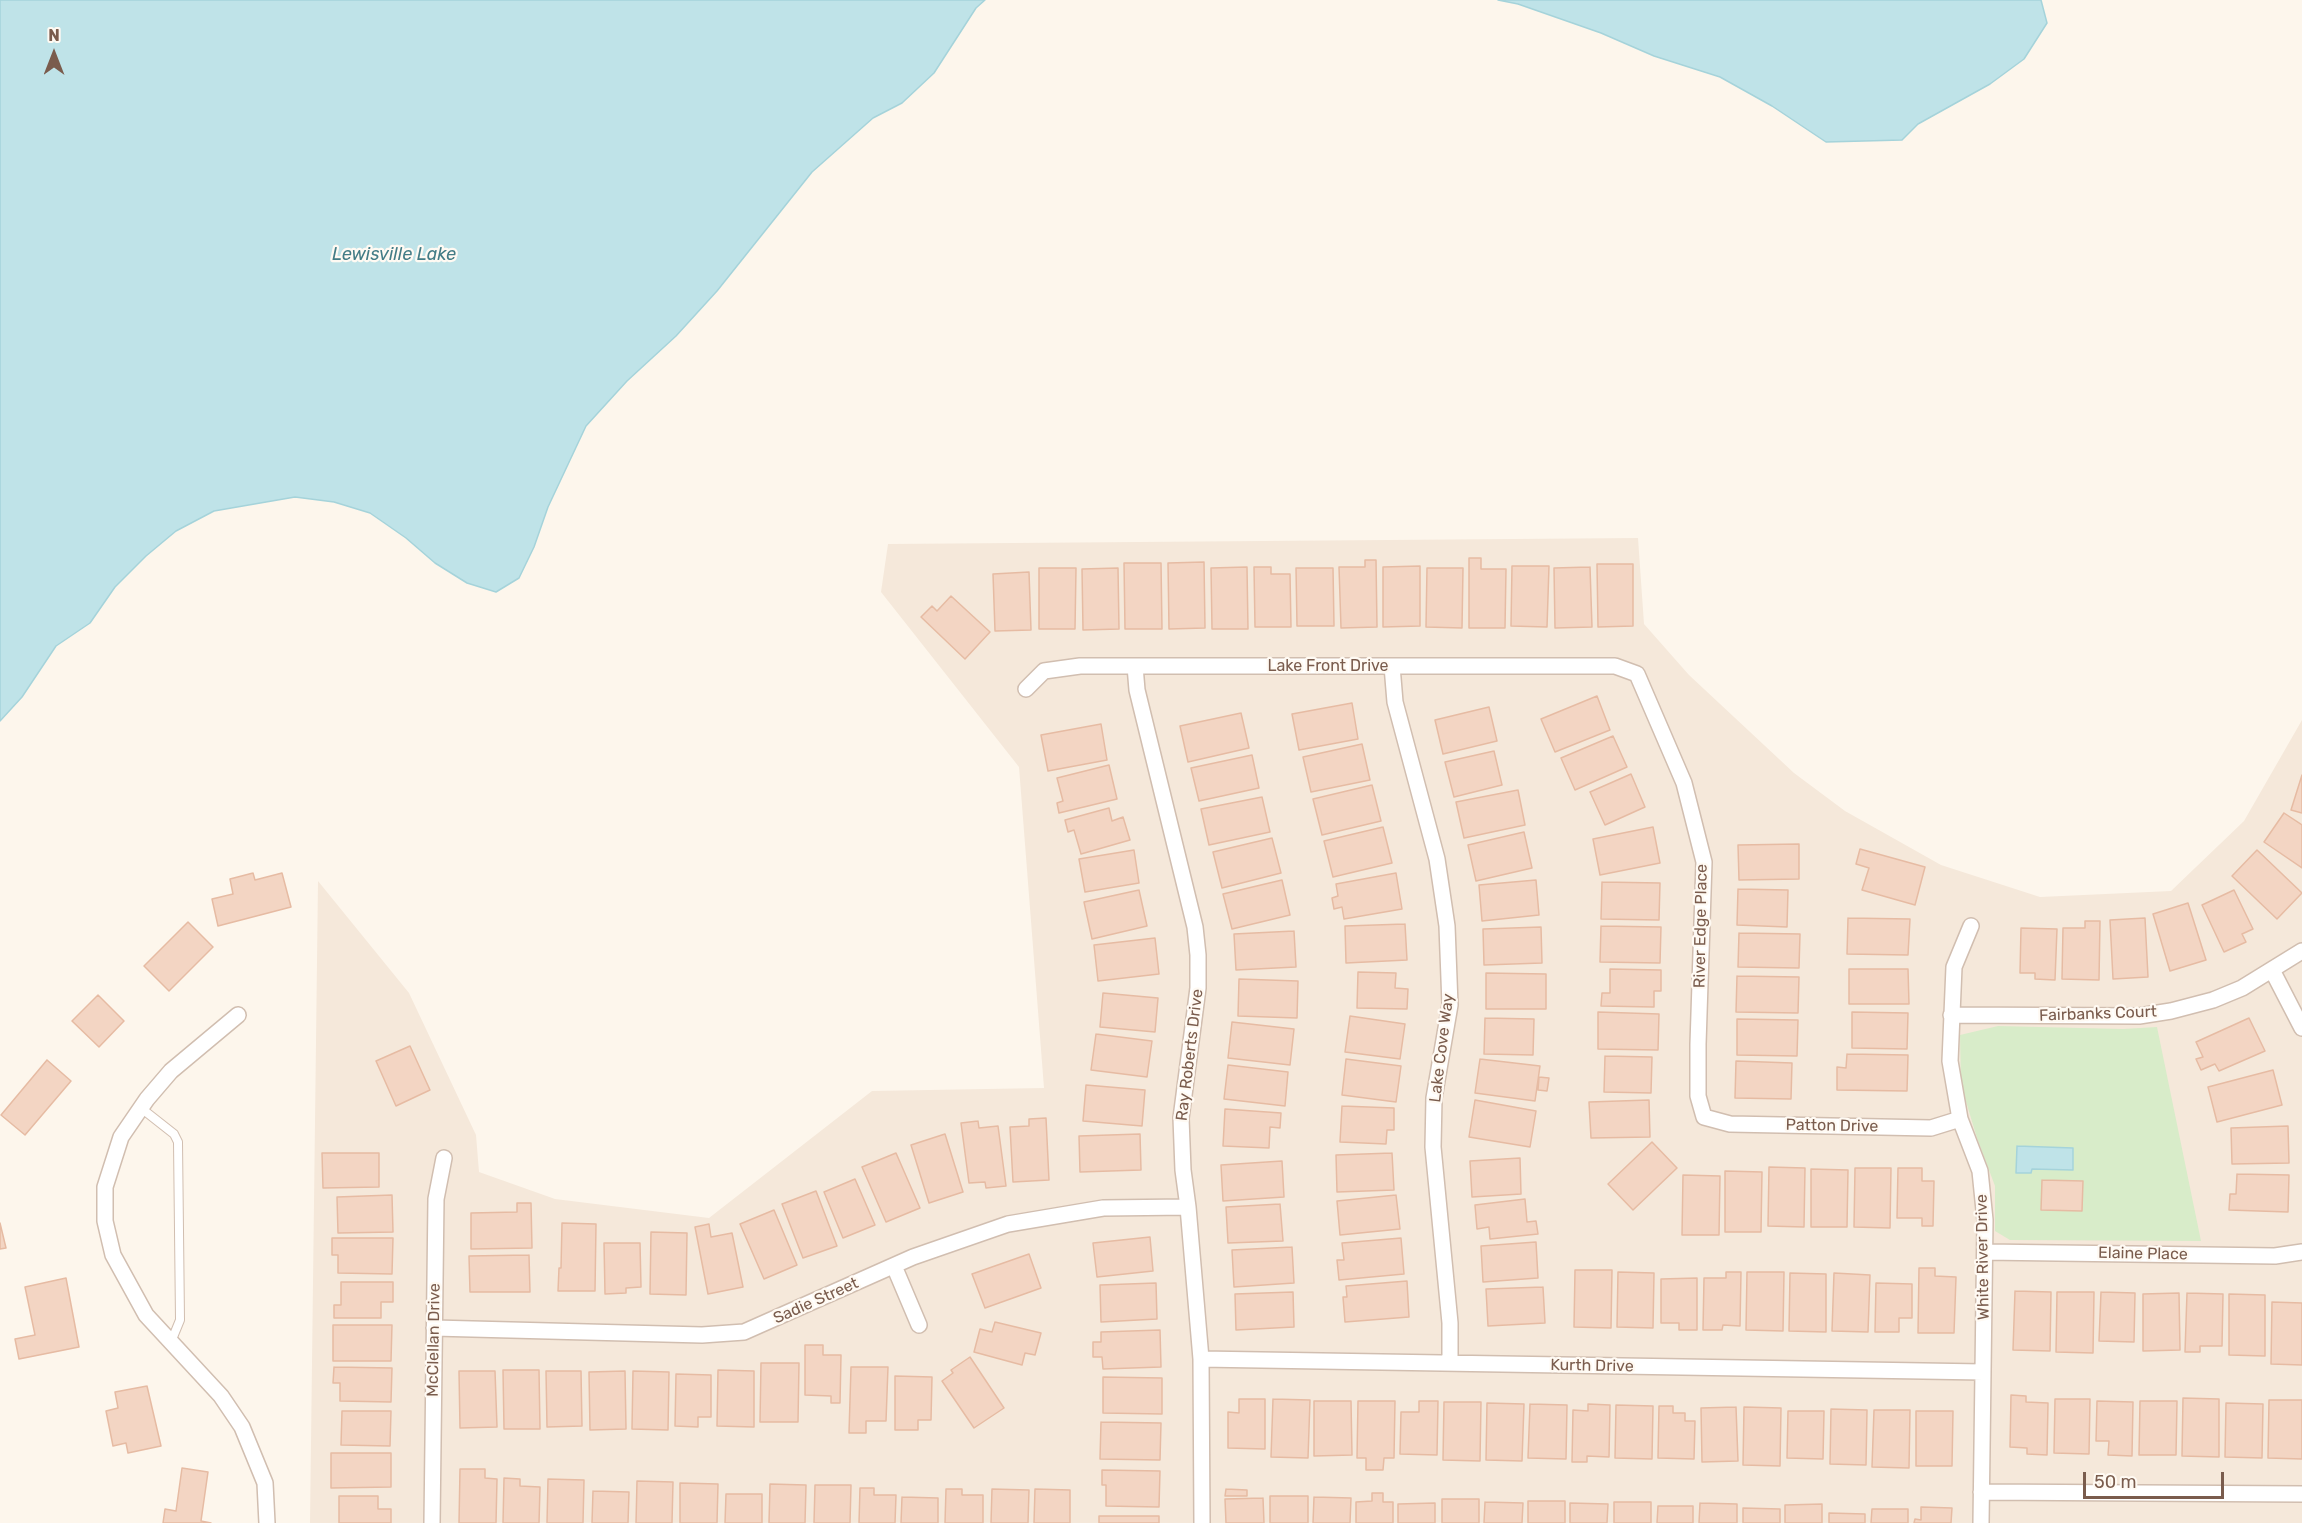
<!DOCTYPE html>
<style>
body{margin:0}
#map{position:relative;width:2302px;height:1523px;overflow:hidden;background:#fdf6ec;font-family:Rubik,sans-serif}
canvas{display:block}
.north{position:absolute;left:24px;top:24px;width:60px;height:60px;-webkit-text-stroke:4px #fffaf3;paint-order:stroke;rotate:0deg;font-size:16px;font-weight:700;line-height:24px;text-align:center;color:#7a5c4d}
.north::after{content:'';display:block;margin:auto;width:21px;height:27px;background:#7a5c4d;clip-path:polygon(50% 0,100% 100%,50% 72%,0 100%)}
.scale{position:absolute;left:2083px;top:1472px;width:141px;height:27px;box-sizing:border-box;border:3px solid #7a5c4d;border-top:0;padding-left:8px;font-size:18px;line-height:21px;white-space:nowrap;color:#7a5c4d;-webkit-text-stroke:4px #fffaf3;paint-order:stroke}
</style>
<div id="map">
<canvas width="2302" height="1523"></canvas>
<div class="north">N</div>
<div class="scale">50 m</div>
</div>
<script>
const ctx = document.querySelector('canvas').getContext('2d');
ctx.lineJoin = 'round';
function fill(path, color) { ctx.fillStyle = color; ctx.fill(path, 'evenodd'); }
const shape = rows => new Path2D(rows.map(r => 'M' + r).join(''));
function stroke(path, color, width, dash) { ctx.strokeStyle = color; ctx.lineWidth = width; ctx.lineCap = dash ? 'butt' : 'round'; ctx.setLineDash(dash || []); ctx.stroke(path); }
function label(font, color, halo, rows, align = 'center') {
  ctx.font = font + ' Rubik,sans-serif'; ctx.lineWidth = 4.5; ctx.setLineDash([]); ctx.textBaseline = 'middle'; ctx.strokeStyle = halo; ctx.fillStyle = color; for (const [text, x, y, turn = 0] of rows) {
    ctx.save(); ctx.translate(x, y); ctx.rotate((+turn || 0) * Math.PI / 180); ctx.textAlign = isNaN(turn) ? turn : align; if (halo) ctx.strokeText(text, 0, 0); ctx.fillText(text, 0, 0); ctx.restore();
  }
}
fill(shape([
 [1638,538,1644,624,1689,675,1794,773,1845,811,1941,865,2040,897,2171,891,2244,821,2302,720,2302,1523,310,1523,318,881,409,993,476,1135,479,1172,555,1199,709,1218,872,1091,1044,1088,1019,767,881,592,888,544]
]), '#f5e8da');
fill(shape([
 [1998,1026,2123,1029,2157,1027,2201,1241,2010,1240,1995,1231,1995,1186,1977,1138,1961,1085,1960,1035]
]), '#d8ecc9');
const water = shape([
 [0,0,985,0,976,8,934,73,902,103,873,118,812,172,717,291,676,336,627,381,586,426,548,507,534,547,519,578,496,592,467,583,435,563,406,538,370,513,334,502,295,497,214,511,176,531,146,556,115,587,90,623,56,646,22,697,0,721,0,0],
 [1498,0,2041,0,2047,23,2024,59,1990,84,1918,124,1902,140,1826,142,1772,106,1720,77,1654,56,1601,33,1518,4,1498,0],
 [2017,1146,2073,1148,2073,1170,2032,1169,2031,1173,2016,1173,2017,1146]
]);
fill(water, '#bfe3e8');
stroke(water, '#a5d3da', 1.5);
const building = shape([
 [1469,558,1481,558,1481,569,1506,569,1505,628,1469,628,1469,558],
 [1365,560,1376,560,1377,627,1341,628,1339,567,1365,567,1365,560],
 [1204,562,1205,628,1169,629,1168,563,1204,562],
 [1124,563,1161,563,1162,629,1125,629,1124,563],
 [1597,564,1633,564,1633,626,1598,627,1597,564],
 [1420,566,1420,626,1383,627,1383,567,1420,566],
 [1512,566,1549,566,1547,627,1511,626,1512,566],
 [1247,567,1248,629,1212,629,1211,568,1247,567],
 [1254,567,1271,567,1271,574,1290,574,1291,627,1255,627,1254,567],
 [1590,567,1592,627,1555,628,1554,568,1590,567],
 [1039,568,1076,568,1075,629,1039,629,1039,568],
 [1118,568,1119,629,1083,630,1082,569,1118,568],
 [1296,568,1333,568,1334,626,1297,626,1296,568],
 [1427,568,1463,568,1462,628,1426,627,1427,568],
 [1029,572,1031,630,995,631,993,574,1029,572],
 [951,596,990,632,965,659,921,617,932,606,937,611,951,596],
 [1597,696,1610,730,1555,752,1541,719,1597,696],
 [1352,703,1358,739,1299,750,1292,714,1352,703],
 [1489,707,1497,741,1443,754,1435,720,1489,707],
 [1241,713,1249,748,1188,762,1180,726,1241,713],
 [1101,724,1107,760,1048,771,1041,735,1101,724],
 [1613,736,1627,767,1575,790,1561,758,1613,736],
 [1362,744,1370,780,1311,792,1303,757,1362,744],
 [1494,751,1502,785,1454,797,1445,762,1494,751],
 [1252,755,1259,788,1199,801,1191,768,1252,755],
 [1109,765,1117,799,1059,813,1057,803,1063,801,1057,778,1109,765],
 [1631,774,1645,807,1605,825,1590,792,1631,774],
 [2302,775,2302,813,2291,810,2302,775],
 [1372,785,1381,821,1322,835,1313,799,1372,785],
 [1518,790,1525,825,1464,838,1456,802,1518,790],
 [1262,797,1270,832,1209,845,1201,809,1262,797],
 [1109,808,1112,821,1123,817,1130,840,1081,854,1074,830,1068,832,1065,820,1109,808],
 [2284,813,2302,825,2302,868,2264,842,2284,813],
 [1383,827,1392,863,1333,877,1324,841,1383,827],
 [1653,827,1660,863,1600,875,1593,839,1653,827],
 [1524,832,1532,868,1476,881,1468,845,1524,832],
 [1272,838,1281,873,1222,888,1213,852,1272,838],
 [1799,844,1799,879,1739,880,1738,845,1799,844],
 [1860,849,1925,867,1915,905,1862,890,1869,868,1856,864,1860,849],
 [1134,850,1139,883,1085,892,1079,859,1134,850],
 [2257,850,2302,893,2277,919,2232,876,2257,850],
 [253,873,255,880,282,873,291,907,218,926,212,899,233,894,230,879,253,873],
 [1396,873,1402,909,1344,919,1342,907,1334,909,1332,898,1338,896,1336,884,1396,873],
 [1282,880,1290,915,1232,929,1223,894,1282,880],
 [1536,880,1539,915,1482,921,1479,885,1536,880],
 [1602,882,1660,883,1659,920,1601,919,1602,882],
 [1738,889,1788,890,1787,927,1737,925,1738,889],
 [1139,890,1147,926,1092,939,1084,902,1139,890],
 [2234,890,2253,929,2242,934,2246,942,2224,952,2202,905,2234,890],
 [2188,903,2206,960,2170,971,2153,914,2188,903],
 [1848,918,1910,919,1908,955,1847,954,1848,918],
 [2145,918,2148,977,2113,979,2110,920,2145,918],
 [2085,921,2100,921,2099,980,2062,979,2063,928,2085,928,2085,921],
 [188,922,213,947,169,991,144,966,188,922],
 [1405,924,1407,960,1346,963,1345,926,1405,924],
 [1601,926,1661,927,1660,963,1600,962,1601,926],
 [1541,927,1542,963,1484,965,1483,929,1541,927],
 [2021,928,2057,929,2055,980,2035,979,2035,973,2020,973,2021,928],
 [1294,931,1296,967,1236,970,1234,934,1294,931],
 [1739,933,1800,934,1799,968,1738,967,1739,933],
 [1155,938,1159,974,1098,981,1094,945,1155,938],
 [1610,969,1661,970,1661,991,1654,991,1654,1007,1601,1006,1602,993,1610,993,1610,969],
 [1849,969,1908,969,1909,1004,1849,1004,1849,969],
 [1358,972,1396,973,1395,988,1408,989,1407,1009,1357,1008,1358,972],
 [1486,973,1546,974,1546,1009,1486,1009,1486,973],
 [1737,976,1799,977,1798,1013,1736,1012,1737,976],
 [1239,979,1298,981,1297,1018,1238,1016,1239,979],
 [1103,993,1158,998,1155,1032,1100,1027,1103,993],
 [98,995,124,1021,99,1047,72,1021,98,995],
 [1598,1012,1659,1014,1658,1050,1598,1049,1598,1012],
 [1852,1012,1908,1013,1907,1049,1852,1048,1852,1012],
 [1350,1016,1405,1024,1400,1059,1345,1052,1350,1016],
 [1485,1018,1534,1019,1533,1055,1484,1054,1485,1018],
 [2249,1018,2265,1051,2219,1071,2215,1064,2201,1070,2196,1059,2203,1057,2196,1042,2249,1018],
 [1737,1019,1798,1020,1797,1056,1737,1055,1737,1019],
 [1232,1022,1294,1029,1290,1065,1228,1058,1232,1022],
 [1096,1034,1152,1041,1147,1077,1091,1070,1096,1034],
 [410,1046,430,1090,396,1106,376,1061,410,1046],
 [1847,1054,1908,1055,1907,1091,1837,1090,1837,1067,1846,1068,1847,1054],
 [1605,1056,1652,1057,1651,1093,1604,1092,1605,1056],
 [1346,1059,1401,1066,1396,1102,1342,1095,1346,1059],
 [1480,1059,1540,1066,1535,1101,1475,1093,1480,1059],
 [47,1060,71,1081,25,1135,1,1115,47,1060],
 [1736,1061,1792,1063,1791,1099,1735,1098,1736,1061],
 [1228,1065,1288,1072,1285,1106,1224,1099,1228,1065],
 [2273,1070,2282,1105,2217,1122,2208,1087,2273,1070],
 [1539,1077,1549,1078,1547,1091,1538,1090,1539,1077],
 [1086,1085,1145,1090,1142,1126,1083,1121,1086,1085],
 [1475,1100,1536,1111,1530,1147,1469,1137,1475,1100],
 [1649,1100,1650,1137,1591,1138,1589,1102,1649,1100],
 [1342,1106,1394,1108,1394,1130,1387,1130,1386,1144,1340,1142,1342,1106],
 [1225,1109,1281,1113,1280,1128,1270,1127,1269,1148,1223,1146,1225,1109],
 [1046,1118,1049,1180,1013,1182,1010,1127,1029,1126,1029,1119,1046,1118],
 [978,1121,979,1128,998,1126,1006,1186,986,1188,985,1182,969,1183,961,1123,978,1121],
 [2288,1126,2289,1163,2232,1164,2231,1128,2288,1126],
 [945,1134,963,1192,929,1203,911,1145,945,1134],
 [1140,1134,1141,1170,1080,1172,1079,1136,1140,1134],
 [1652,1142,1677,1168,1633,1210,1608,1184,1652,1142],
 [322,1153,379,1153,379,1187,323,1188,322,1153],
 [896,1153,920,1208,886,1222,862,1167,896,1153],
 [1392,1153,1394,1190,1337,1192,1336,1155,1392,1153],
 [1520,1158,1521,1194,1472,1197,1470,1161,1520,1158],
 [1282,1161,1284,1197,1223,1201,1221,1165,1282,1161],
 [1769,1167,1805,1168,1804,1227,1768,1226,1769,1167],
 [1855,1168,1891,1168,1890,1228,1854,1227,1855,1168],
 [1898,1168,1922,1168,1922,1181,1934,1181,1933,1226,1922,1226,1922,1218,1897,1218,1898,1168],
 [1811,1169,1848,1170,1847,1227,1811,1227,1811,1169],
 [1725,1171,1762,1172,1761,1232,1725,1232,1725,1171],
 [2237,1174,2289,1175,2288,1212,2229,1210,2230,1194,2236,1194,2237,1174],
 [1683,1175,1720,1176,1719,1235,1682,1235,1683,1175],
 [855,1179,875,1225,843,1238,824,1192,855,1179],
 [2042,1180,2083,1181,2082,1211,2041,1210,2042,1180],
 [816,1191,837,1246,803,1258,782,1204,816,1191],
 [392,1195,393,1232,338,1233,337,1197,392,1195],
 [1396,1195,1400,1229,1340,1235,1337,1201,1396,1195],
 [1525,1199,1527,1222,1536,1221,1538,1234,1490,1239,1489,1227,1477,1229,1475,1205,1525,1199],
 [517,1203,531,1203,532,1248,471,1249,471,1213,517,1212,517,1203],
 [1280,1204,1283,1241,1228,1243,1226,1207,1280,1204],
 [774,1210,797,1265,764,1279,740,1224,774,1210],
 [0,1223,6,1248,0,1249,0,1223],
 [562,1223,596,1224,595,1291,558,1291,559,1268,561,1268,562,1223],
 [709,1224,711,1237,732,1233,743,1287,708,1294,695,1227,709,1224],
 [651,1232,687,1233,686,1295,650,1294,651,1232],
 [1150,1237,1153,1271,1097,1277,1093,1243,1150,1237],
 [332,1238,393,1238,392,1274,338,1273,338,1255,332,1255,332,1238],
 [1401,1238,1404,1274,1339,1280,1337,1260,1344,1260,1342,1243,1401,1238],
 [1536,1242,1538,1278,1483,1282,1481,1246,1536,1242],
 [604,1243,640,1243,641,1287,626,1288,626,1293,605,1294,604,1243],
 [1292,1247,1294,1283,1234,1287,1232,1250,1292,1247],
 [1029,1254,1041,1288,985,1308,972,1274,1029,1254],
 [529,1255,530,1292,470,1292,469,1256,529,1255],
 [1919,1268,1935,1268,1935,1276,1956,1277,1954,1333,1918,1333,1919,1268],
 [1575,1270,1612,1270,1611,1328,1574,1327,1575,1270],
 [1618,1272,1654,1273,1653,1328,1617,1327,1618,1272],
 [1726,1272,1741,1272,1740,1326,1723,1325,1722,1330,1703,1330,1704,1278,1726,1278,1726,1272],
 [1747,1272,1784,1272,1783,1331,1746,1330,1747,1272],
 [1790,1273,1826,1274,1826,1332,1789,1331,1790,1273],
 [1834,1273,1870,1275,1868,1332,1832,1331,1834,1273],
 [66,1278,79,1347,19,1359,15,1339,35,1335,25,1287,66,1278],
 [1697,1278,1697,1330,1679,1330,1679,1323,1661,1323,1661,1279,1697,1278],
 [1407,1281,1409,1317,1345,1322,1343,1297,1347,1297,1346,1286,1407,1281],
 [341,1282,393,1282,393,1302,381,1302,381,1318,334,1318,334,1305,341,1305,341,1282],
 [1156,1283,1157,1319,1101,1322,1100,1285,1156,1283],
 [1876,1283,1912,1284,1912,1318,1899,1318,1899,1332,1875,1332,1876,1283],
 [1543,1287,1545,1323,1488,1326,1486,1289,1543,1287],
 [2015,1291,2051,1292,2050,1351,2013,1350,2015,1291],
 [1293,1292,1294,1327,1236,1330,1235,1294,1293,1292],
 [2057,1292,2094,1292,2093,1353,2056,1352,2057,1292],
 [2101,1292,2135,1293,2134,1342,2099,1341,2101,1292],
 [2179,1293,2180,1350,2143,1351,2143,1294,2179,1293],
 [2187,1293,2223,1294,2222,1346,2200,1346,2200,1352,2185,1352,2187,1293],
 [2229,1294,2265,1295,2265,1356,2229,1355,2229,1294],
 [2272,1302,2302,1303,2302,1365,2271,1364,2272,1302],
 [995,1322,1041,1333,1035,1355,1025,1353,1022,1365,974,1352,980,1329,992,1332,995,1322],
 [333,1325,392,1325,391,1361,333,1361,333,1325],
 [1160,1330,1161,1367,1103,1369,1102,1357,1093,1357,1093,1342,1101,1342,1101,1332,1160,1330],
 [805,1345,823,1345,823,1355,841,1355,840,1403,831,1403,831,1396,805,1395,805,1345],
 [970,1357,1004,1408,974,1428,942,1381,953,1373,951,1370,970,1357],
 [761,1363,799,1363,798,1422,760,1422,761,1363],
 [334,1367,392,1368,391,1402,340,1401,340,1383,333,1383,334,1367],
 [851,1367,888,1367,886,1421,866,1421,866,1433,849,1433,851,1367],
 [503,1370,539,1370,540,1429,504,1429,503,1370],
 [718,1370,754,1371,754,1427,717,1426,718,1370],
 [459,1371,495,1371,497,1427,460,1428,459,1371],
 [546,1371,581,1371,582,1426,547,1427,546,1371],
 [625,1371,626,1429,590,1430,589,1372,625,1371],
 [633,1371,669,1372,668,1430,632,1429,633,1371],
 [676,1374,711,1375,711,1417,698,1417,698,1427,675,1426,676,1374],
 [895,1376,932,1377,931,1420,918,1420,918,1430,895,1430,895,1376],
 [1103,1377,1162,1378,1162,1414,1103,1413,1103,1377],
 [147,1386,161,1446,128,1453,126,1443,113,1446,106,1411,118,1408,115,1392,147,1386],
 [2011,1395,2026,1396,2026,1402,2048,1403,2047,1455,2027,1454,2027,1448,2010,1447,2011,1395],
 [2183,1398,2219,1399,2219,1457,2182,1456,2183,1398],
 [1239,1399,1265,1399,1265,1449,1228,1448,1228,1412,1239,1413,1239,1399],
 [1273,1399,1310,1400,1308,1458,1271,1457,1273,1399],
 [2055,1399,2090,1399,2089,1454,2054,1453,2055,1399],
 [2269,1400,2302,1400,2302,1459,2268,1458,2269,1400],
 [1314,1401,1351,1401,1352,1455,1314,1456,1314,1401],
 [1358,1401,1395,1401,1394,1458,1384,1458,1383,1470,1366,1470,1366,1458,1357,1458,1358,1401],
 [1419,1401,1438,1401,1437,1455,1400,1454,1401,1412,1419,1412,1419,1401],
 [2097,1401,2133,1402,2132,1456,2108,1455,2109,1441,2096,1441,2097,1401],
 [2140,1401,2177,1401,2176,1455,2139,1455,2140,1401],
 [1444,1402,1481,1402,1480,1461,1443,1460,1444,1402],
 [1487,1403,1524,1404,1522,1461,1486,1460,1487,1403],
 [2226,1403,2263,1404,2262,1458,2225,1457,2226,1403],
 [1530,1404,1567,1405,1566,1459,1528,1458,1530,1404],
 [1588,1404,1610,1405,1609,1457,1587,1456,1587,1462,1572,1462,1573,1410,1588,1411,1588,1404],
 [1616,1405,1653,1406,1652,1459,1615,1458,1616,1405],
 [1659,1406,1673,1406,1673,1413,1685,1413,1685,1421,1695,1421,1694,1459,1658,1458,1659,1406],
 [1736,1407,1738,1461,1702,1462,1701,1408,1736,1407],
 [1744,1407,1781,1408,1780,1466,1743,1465,1744,1407],
 [1831,1409,1867,1410,1866,1465,1830,1464,1831,1409],
 [1874,1410,1910,1410,1909,1468,1872,1467,1874,1410],
 [342,1411,391,1411,390,1446,341,1445,342,1411],
 [1788,1411,1824,1411,1823,1459,1787,1458,1788,1411],
 [1916,1411,1953,1411,1952,1466,1916,1466,1916,1411],
 [1101,1422,1161,1423,1160,1460,1100,1459,1101,1422],
 [331,1453,391,1453,391,1487,331,1488,331,1453],
 [182,1468,208,1472,201,1521,211,1523,163,1523,165,1509,176,1511,182,1468],
 [460,1469,485,1469,485,1478,497,1479,496,1523,459,1523,460,1469],
 [1102,1470,1160,1471,1159,1507,1106,1506,1106,1485,1102,1485,1102,1470],
 [504,1478,520,1479,520,1486,540,1487,539,1523,503,1523,504,1478],
 [548,1479,584,1480,583,1523,547,1523,548,1479],
 [637,1481,673,1482,672,1523,636,1523,637,1481],
 [680,1483,718,1484,717,1523,680,1523,680,1483],
 [770,1484,806,1485,805,1523,769,1523,770,1484],
 [815,1485,851,1485,850,1523,814,1523,815,1485],
 [860,1488,874,1488,874,1495,896,1495,895,1523,859,1523,860,1488],
 [946,1489,962,1489,962,1495,983,1495,983,1523,945,1523,946,1489],
 [992,1489,1029,1490,1028,1523,991,1523,992,1489],
 [1035,1489,1070,1490,1070,1523,1034,1523,1035,1489],
 [1226,1489,1247,1490,1247,1496,1225,1496,1226,1489],
 [593,1491,629,1492,628,1523,592,1523,593,1491],
 [1372,1493,1383,1493,1383,1502,1393,1502,1393,1523,1356,1523,1356,1502,1372,1501,1372,1493],
 [726,1494,762,1494,762,1523,725,1523,726,1494],
 [339,1496,378,1496,378,1509,391,1509,391,1523,339,1523,339,1496],
 [1270,1496,1308,1496,1308,1523,1270,1523,1270,1496],
 [902,1497,938,1498,938,1523,901,1523,902,1497],
 [1314,1497,1351,1498,1350,1523,1313,1523,1314,1497],
 [1263,1498,1264,1523,1226,1523,1225,1499,1263,1498],
 [1442,1499,1479,1499,1479,1523,1442,1523,1442,1499],
 [1528,1501,1565,1501,1565,1523,1528,1523,1528,1501],
 [1485,1502,1523,1503,1522,1523,1484,1523,1485,1502],
 [1614,1502,1651,1502,1651,1523,1614,1523,1614,1502],
 [1435,1503,1435,1523,1398,1523,1398,1504,1435,1503],
 [1570,1503,1608,1504,1607,1523,1570,1523,1570,1503],
 [1700,1503,1737,1504,1737,1523,1699,1523,1700,1503],
 [1822,1504,1822,1523,1785,1523,1785,1505,1822,1504],
 [1658,1506,1693,1506,1693,1523,1657,1523,1658,1506],
 [1921,1507,1952,1508,1951,1523,1914,1523,1915,1519,1921,1520,1921,1507],
 [1743,1508,1780,1509,1780,1523,1743,1523,1743,1508],
 [1872,1509,1908,1509,1908,1523,1871,1523,1872,1509],
 [1829,1513,1865,1514,1865,1523,1829,1523,1829,1513],
 [1099,1516,1159,1516,1159,1523,1099,1523,1099,1516]
]);
fill(building, '#f3d5c3');
stroke(building, '#e6bba3', 1.5);
const service = shape([
 [141,1108,174,1134,178,1142,180,1320,171,1342]
]);
const minor = shape([
 [1135,666,1137,690,1183,878,1195,927,1198,955,1198,988,1181,1118,1183,1170,1188,1207,1201,1359,1202,1523],
 [1392,666,1395,702,1437,859,1447,926,1450,1005,1434,1098,1433,1147,1450,1323,1450,1363],
 [1026,689,1044,671,1080,666,1615,666,1637,674,1684,783,1704,862,1698,1044,1698,1096,1704,1117,1730,1124,1931,1128,1960,1119],
 [1971,926,1954,967,1950,1061,1960,1119,1980,1171,1985,1220,1981,1523],
 [2272,970,2302,1028],
 [238,1015,171,1071,147,1099,121,1137,105,1187,105,1221,113,1255,146,1315,221,1396,242,1427,265,1483,267,1523],
 [1951,1015,2139,1016,2171,1011,2213,1000,2242,988,2302,951],
 [1985,1252,2275,1256,2302,1252],
 [894,1266,919,1325],
 [434,1328,702,1335,744,1332,913,1257,1008,1224,1103,1208,1188,1207],
 [1201,1359,1983,1372],
 [1981,1492,2302,1494],
 [432,1523,436,1199,444,1158]
]);
stroke(service, '#d1beb0', 10);
stroke(minor, '#d1beb0', 18);
stroke(service, '#fff', 8);
stroke(minor, '#fff', 15);
label('16px', '#7a5c4d', '#fffaf3', [
 ["Lake Front Drive",1328,666],
 ["River Edge Place",1701,926,-89],
 ["Fairbanks Court",2098,1014,-2],
 ["Lake Cove Way",1442,1048,-83],
 ["Ray Roberts Drive",1190,1055,-83],
 ["Patton Drive",1832,1126,1],
 ["Elaine Place",2143,1254,1],
 ["White River Drive",1983,1257,-91],
 ["Sadie Street",816,1301,-24],
 ["McClellan Drive",434,1340,-89],
 ["Kurth Drive",1592,1366,1]
]);
label('italic 18px', '#437c86', '#fffaf3', [
 ["Lewisville Lake",394,255]
]);
</script>
